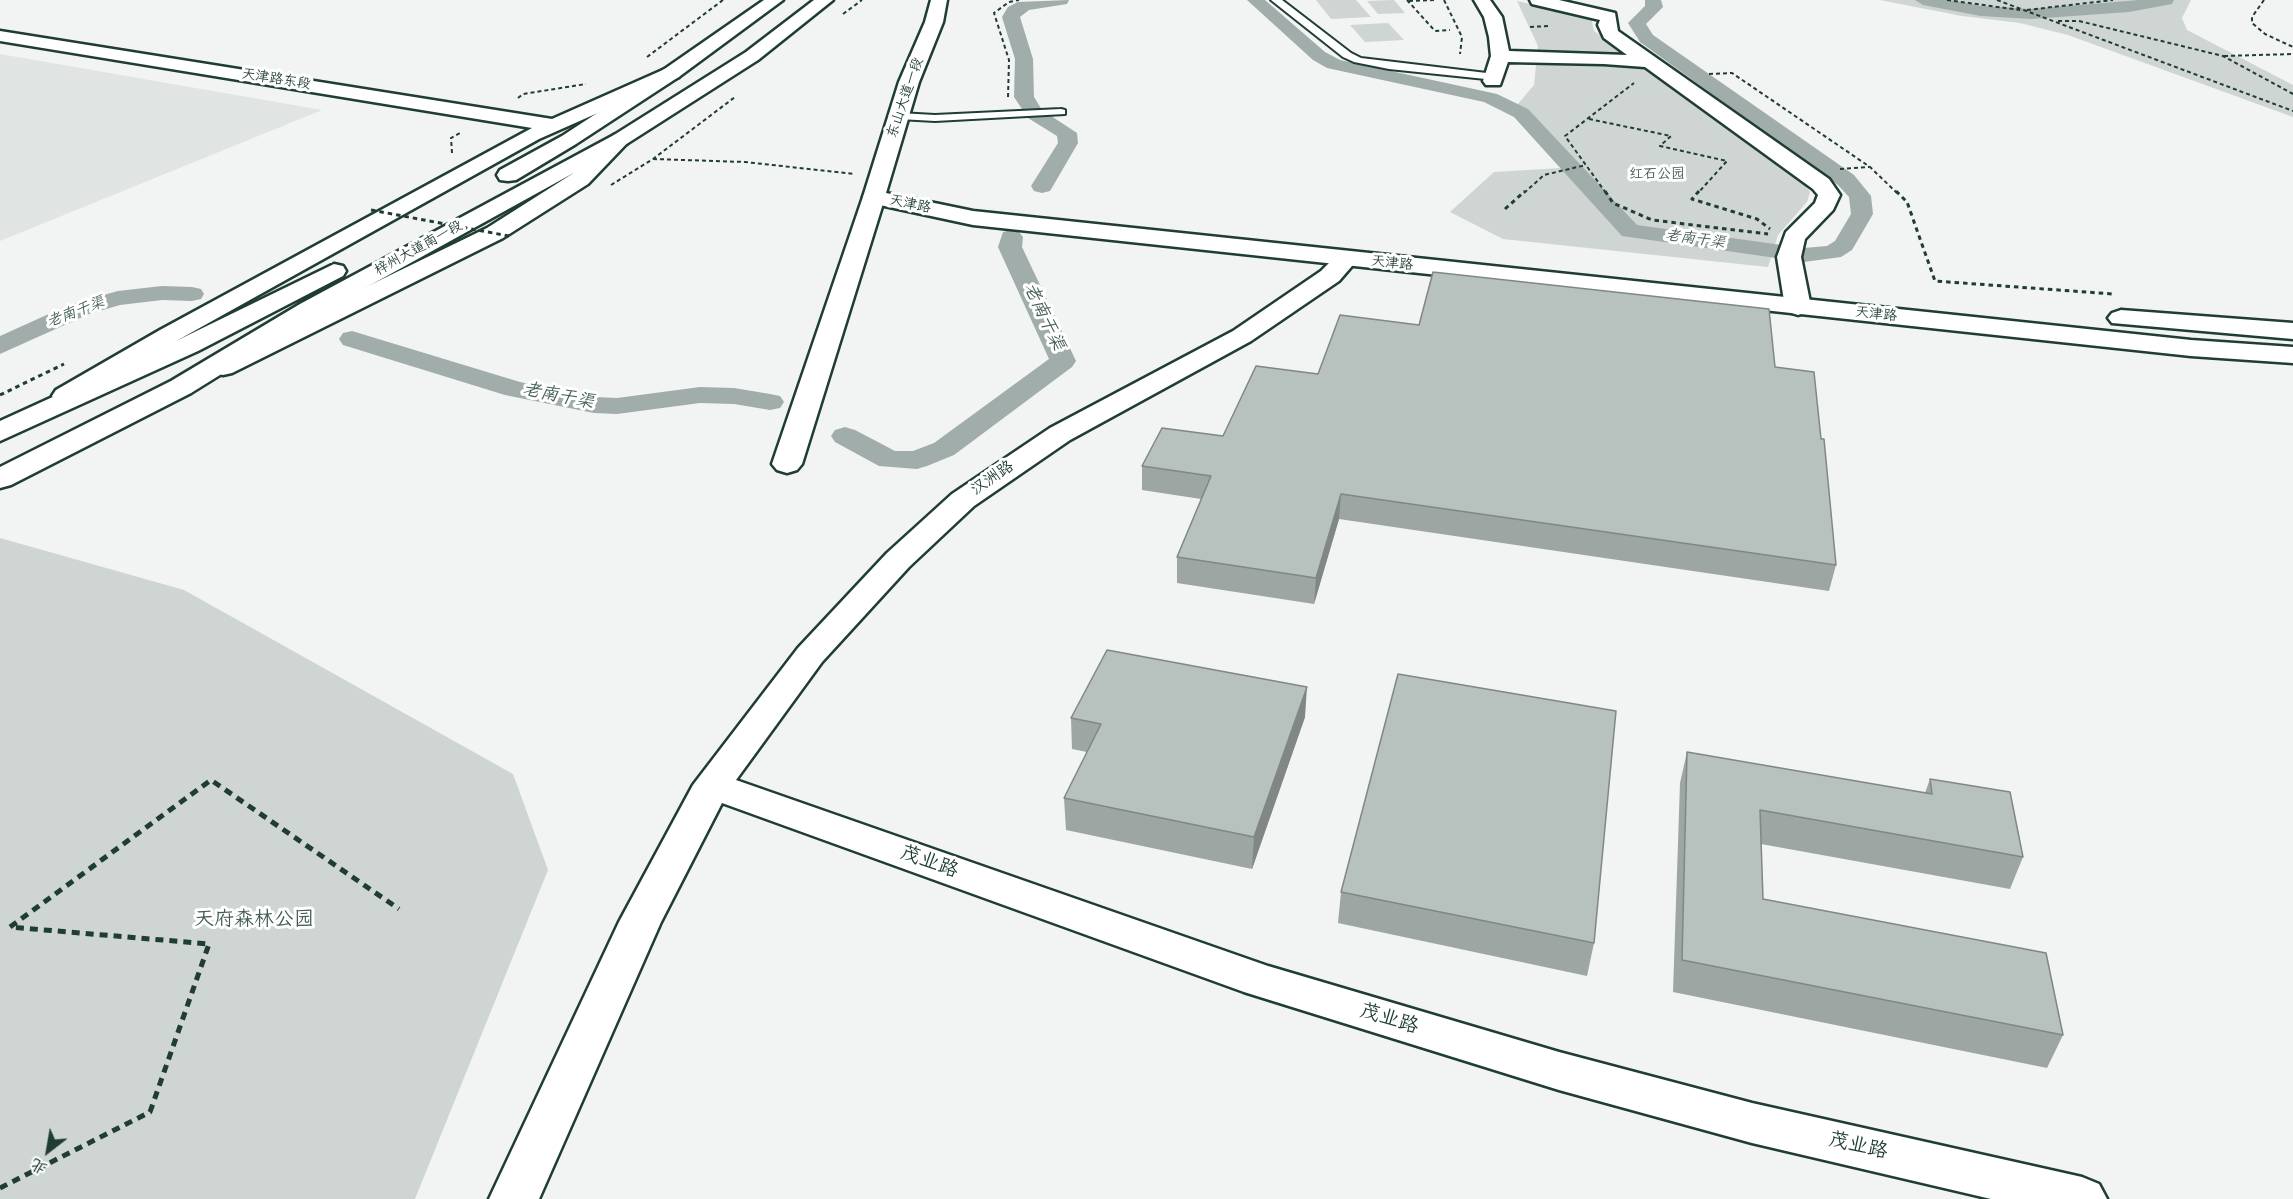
<!DOCTYPE html>
<meta charset="utf-8">
<style>
body{margin:0}
#map{position:relative;width:2293px;height:1199px;overflow:hidden;background:#f2f3f3;font-family:"Architects Daughter","LXGW WenKai TC",sans-serif}
canvas{display:block}
.north{position:absolute;left:18px;top:1121px;width:60px;height:60px;-webkit-text-stroke:4px #fff;paint-order:stroke;rotate:211deg;font-size:16px;font-weight:700;line-height:24px;text-align:center;color:#1f3d34}
.north::after{content:'';display:block;margin:auto;width:21px;height:27px;background:#1f3d34;clip-path:polygon(50% 0,100% 100%,50% 72%,0 100%)}
</style>
<div id="map">
<canvas width="2293" height="1199"></canvas>
<div class="north">北</div>
</div>
<script>
const ctx = document.querySelector('canvas').getContext('2d');
ctx.lineJoin = 'round';
function fill(path, color) { ctx.fillStyle = color; ctx.fill(path, 'evenodd'); }
const shape = rows => new Path2D(rows.map(r => 'M' + r).join(''));
function stroke(path, color, width, dash) { ctx.strokeStyle = color; ctx.lineWidth = width; ctx.lineCap = dash ? 'butt' : 'round'; ctx.setLineDash(dash || []); ctx.stroke(path); }
function label(font, color, halo, rows, align = 'center') {
  ctx.font = font + ' "Architects Daughter","LXGW WenKai TC",sans-serif'; ctx.lineWidth = 6; ctx.setLineDash([]); ctx.textBaseline = 'middle'; ctx.strokeStyle = halo; ctx.fillStyle = color; for (const [text, x, y, turn = 0] of rows) {
    ctx.save(); ctx.translate(x, y); ctx.rotate((+turn || 0) * Math.PI / 180); ctx.textAlign = isNaN(turn) ? turn : align; if (halo) ctx.strokeText(text, 0, 0); ctx.fillText(text, 0, 0); ctx.restore();
  }
}
fill(shape([
 [0,54,322,110,0,241]
]), '#e0e4e3');
fill(shape([
 [1316,0,1356,0,1371,17,1331,19],
 [1394,0,1405,13,1378,14,1367,1],
 [1880,0,2191,0,2182,18,2187,30,2293,85,2293,117,2068,35,2020,23,1962,16],
 [1517,1,1591,17,1594,31,1803,183,1810,192,1807,202,1778,235,1768,267,1503,239,1450,212,1494,172,1578,167,1517,105,1534,85,1538,46],
 [1388,23,1404,40,1365,42,1350,25],
 [0,538,184,590,513,774,548,870,415,1199,0,1199]
]), '#ced5d3');
fill(shape([
 [1069,0,1067,4,1029,10,1020,17,1033,59,1034,97,1042,110,1077,133,1078,143,1053,186,1050,191,1042,193,1034,191,1031,186,1058,143,1057,136,1028,118,1014,97,1015,59,1002,17,1008,7,1018,2,1069,0],
 [1247,0,1265,0,1325,52,1340,60,1497,94,1528,109,1637,225,1804,248,1827,246,1835,241,1851,214,1849,197,1838,185,1640,42,1628,23,1645,6,1645,0,1661,0,1663,7,1646,24,1653,35,1854,175,1871,196,1873,214,1852,250,1841,257,1804,262,1622,236,1514,117,1484,102,1327,68,1313,60,1247,0],
 [1915,0,1950,0,1981,6,2031,9,2139,0,2174,0,2172,4,2129,12,2031,19,1981,16,1923,5,1915,0],
 [1011,230,1019,232,1023,237,1022,247,1076,361,1072,367,954,455,927,466,917,469,879,466,835,442,831,436,835,430,845,427,855,430,895,451,913,451,934,443,1049,359,998,247,1003,232,1011,230],
 [162,286,192,287,201,289,204,294,201,299,192,301,162,300,120,305,89,314,0,354,0,336,71,304,118,291,162,286],
 [352,331,520,382,594,397,617,398,700,387,734,388,770,394,780,396,784,402,780,408,770,410,734,404,700,403,617,414,594,413,505,395,343,345,339,339,343,333,352,331]
]), '#a1adaa');
const service = shape([
 [1271,0,1282,0,1351,53,1361,58,1495,74,1500,77,1495,80,1389,69,1354,62,1343,57,1271,0],
 [1061,109,1065,110,1065,114,935,121,899,119,894,116,899,113,935,115,1061,109]
]);
const minor = shape([
 [1474,0,1490,0,1502,17,1509,51,1627,55,1604,38,1598,25,1600,20,1532,4,1530,0,1559,0,1615,13,1618,31,1829,179,1840,195,1833,210,1805,239,1801,257,1811,307,1807,312,1798,315,1789,312,1785,307,1777,257,1786,232,1815,203,1818,195,1813,189,1645,67,1604,64,1508,62,1500,85,1486,85,1483,81,1491,56,1489,37,1484,17,1474,0],
 [874,190,882,192,885,197,802,464,797,470,787,473,777,470,772,464,863,197,866,192,874,190],
 [1346,252,1354,254,1358,259,1339,281,1251,341,1070,440,974,506,909,567,822,662,736,780,1268,966,1559,1052,1752,1103,2082,1177,2099,1184,2107,1199,1991,1199,1752,1143,1559,1090,1244,992,722,803,661,922,539,1199,489,1199,619,922,693,785,798,648,887,553,952,494,1050,428,1233,331,1321,271,1338,254,1346,252]
]);
const tertiary = shape([
 [931,0,947,0,943,22,919,82,886,193,973,211,2191,340,2293,347,2293,363,2191,356,973,225,866,202,863,197,899,82,925,22,931,0],
 [0,31,552,119,665,69,679,69,681,73,679,77,539,139,178,340,76,402,66,404,56,402,52,396,56,390,160,330,532,128,0,41,0,31],
 [621,133,628,135,631,139,588,184,503,238,232,373,223,375,214,373,210,367,214,361,487,228,572,174,614,135,621,133],
 [2121,310,2293,323,2293,339,2112,323,2108,318,2112,313,2121,310]
]);
const trunk = shape([
 [764,0,783,0,680,76,576,144,516,180,508,181,500,180,497,175,500,170,562,136,666,68,764,0],
 [814,0,833,0,758,60,628,143,318,314,191,393,11,485,0,488,0,467,171,381,300,304,614,135,746,52,814,0],
 [334,264,343,266,346,271,343,276,198,351,0,441,0,421,180,339,334,264]
]);
stroke(service, '#1f3d34', 4);
stroke(minor, '#1f3d34', 5);
stroke(tertiary, '#1f3d34', 5);
stroke(trunk, '#1f3d34', 5);
stroke(shape([
 [1407,0,1435,31,1450,30],
 [1444,0,1462,37,1460,54],
 [1947,0,2020,10],
 [1997,0,2293,111],
 [2264,0,2252,17,2252,23,2265,34,2293,47],
 [1409,1,1435,0],
 [2027,10,2113,0],
 [843,14,862,0],
 [2058,21,2079,21,2223,56,2293,94],
 [1530,27,1548,26],
 [2224,56,2293,54],
 [647,57,723,0],
 [1709,74,1732,73,1870,167,1897,193],
 [1008,97,1009,60,994,13,1009,2,1019,0],
 [518,98,523,94,586,84],
 [1589,119,1671,136,1660,146,1727,161,1698,193],
 [452,153,451,138,460,133],
 [653,159,745,162,855,174],
 [1840,169,1869,167],
 [611,185,653,159,735,97],
 [1524,193,1544,175,1586,165],
 [1606,193,1565,136,1634,83]
]), '#1f3d34', 2, [4, 3]);
stroke(shape([
 [1605,191,1613,203,1652,220,1768,234],
 [1699,191,1692,199,1757,219,1770,229],
 [1896,191,1907,202,1935,281,2113,294],
 [1505,209,1525,191],
 [0,395,64,364]
]), '#1f3d34', 3, [4.5, 4]);
stroke(shape([
 [0,1188,150,1112,209,944,10,927,211,780,399,909]
]), '#1f3d34', 5, [8, 6]);
fill(service, '#fff');
fill(minor, '#fff');
fill(tertiary, '#fff');
fill(trunk, '#fff');
stroke(shape([
 [371,210,509,236]
]), '#1f3d34', 3, [4.5, 4]);
fill(shape([
 [1775,367,1836,565,1829,591,1339,519,1314,604,1177,583,1177,557,1201,499,1142,490,1142,466,1223,436,1318,374],
 [1305,717,1252,869,1066,830,1064,798,1087,752,1072,749,1071,718],
 [1687,752,1925,793,1930,779,2023,857,2010,889,1761,844,1763,899,2063,1035,2047,1068,1673,992,1680,783],
 [1341,892,1594,943,1587,976,1338,923]
]), '#9da6a3');
fill(shape([
 [1341,494,1339,519,1314,604,1316,578],
 [1307,687,1305,717,1252,869,1254,837]
]), '#808784');
const building = shape([
 [1433,272,1769,309,1775,367,1814,372,1821,439,1824,439,1836,565,1341,494,1316,578,1177,557,1211,476,1142,466,1162,428,1223,436,1256,366,1318,374,1340,315,1419,325,1433,272],
 [1107,650,1307,687,1254,837,1064,798,1101,724,1071,718,1107,650],
 [1398,674,1616,711,1594,943,1341,892,1398,674],
 [1687,752,1932,794,1930,779,2010,792,2023,857,1760,810,1763,899,2046,953,2063,1035,1682,960,1687,752]
]);
fill(building, '#b7c1bd');
stroke(building, '#808784', 1.5);
label('14px', '#1f3d34', '#fff', [
 ["天津路东段",276,80,9],
 ["东山大道一段",906,98,-71],
 ["天津路",910,205,12],
 ["梓州大道南一段",419,249,-29],
 ["天津路",1392,264,6],
 ["天津路",1876,315,6]
]);
label('14px', '#425b54', '#fff', [
 ["红石公园",1657,175]
]);
label('italic 15px', '#465f57', '#fff', [
 ["老南干渠",1695,240,8],
 ["老南干渠",76,313,-21]
]);
label('16px', '#1f3d34', '#fff', [
 ["汉洲路",993,479,-35]
]);
label('italic 18px', '#465f57', '#fff', [
 ["老南干渠",1043,317,65],
 ["老南干渠",558,397,11]
]);
label('20px', '#1f3d34', '#fff', [
 ["茂业路",929,863,20],
 ["茂业路",1389,1020,17],
 ["茂业路",1858,1147,13]
]);
label('20px', '#425b54', '#fff', [
 ["天府森林公园",254,921]
]);
</script>
